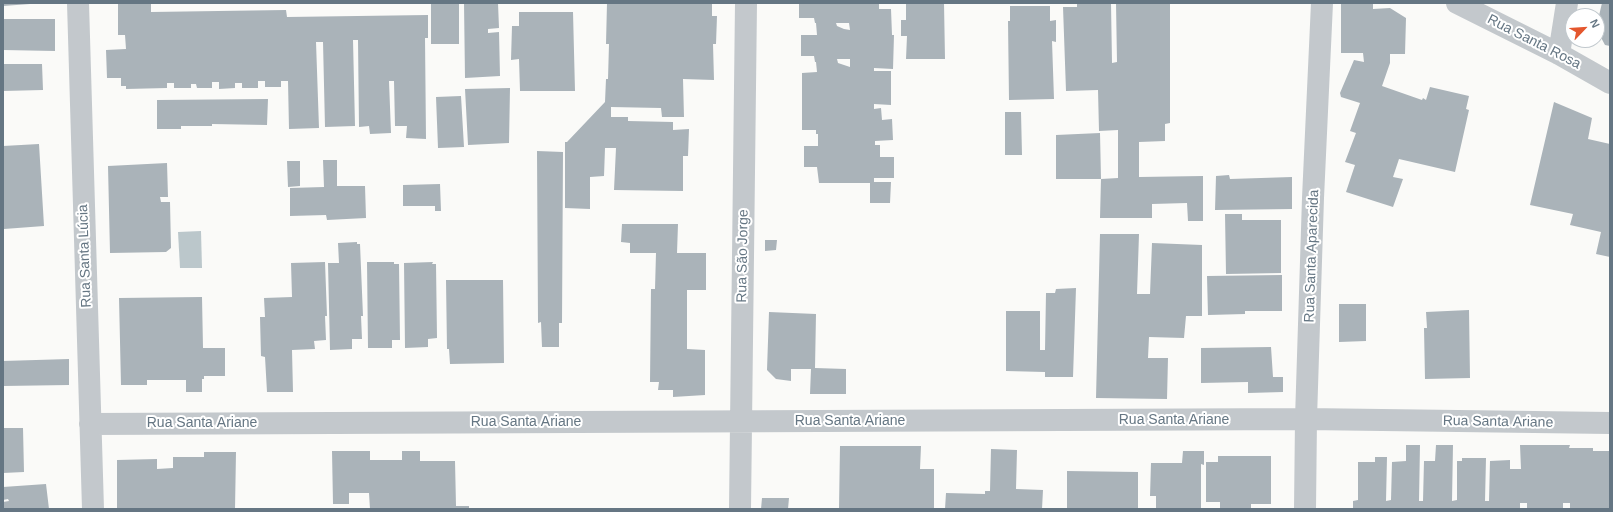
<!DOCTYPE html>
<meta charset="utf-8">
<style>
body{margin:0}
#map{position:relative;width:1613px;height:512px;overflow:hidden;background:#fafaf8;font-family:Helvetica,sans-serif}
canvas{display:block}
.frame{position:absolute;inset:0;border:4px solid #657683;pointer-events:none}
.north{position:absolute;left:1565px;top:8px;width:40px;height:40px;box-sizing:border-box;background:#fff;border:1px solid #c1c8cd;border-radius:50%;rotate:65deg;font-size:11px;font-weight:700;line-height:16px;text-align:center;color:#657683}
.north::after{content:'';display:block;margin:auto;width:14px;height:18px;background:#e4572e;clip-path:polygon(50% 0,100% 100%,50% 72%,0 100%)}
</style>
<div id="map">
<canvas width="1613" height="512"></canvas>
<div class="frame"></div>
<div class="north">N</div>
</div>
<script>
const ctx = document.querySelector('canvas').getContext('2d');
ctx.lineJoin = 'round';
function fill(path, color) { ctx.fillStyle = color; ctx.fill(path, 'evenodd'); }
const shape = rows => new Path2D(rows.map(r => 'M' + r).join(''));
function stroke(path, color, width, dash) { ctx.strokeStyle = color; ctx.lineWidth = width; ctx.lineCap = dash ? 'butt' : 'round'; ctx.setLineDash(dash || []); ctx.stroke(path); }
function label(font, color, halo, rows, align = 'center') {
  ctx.font = font + ' Helvetica,sans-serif'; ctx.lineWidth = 4; ctx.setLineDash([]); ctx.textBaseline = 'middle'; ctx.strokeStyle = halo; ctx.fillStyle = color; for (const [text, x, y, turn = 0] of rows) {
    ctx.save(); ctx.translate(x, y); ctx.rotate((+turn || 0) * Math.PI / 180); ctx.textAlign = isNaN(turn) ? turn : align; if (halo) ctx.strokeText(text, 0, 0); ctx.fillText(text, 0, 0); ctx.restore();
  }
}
fill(shape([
 [201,231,202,268,180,268,178,232]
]), '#bbc7cb');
fill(shape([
 [3,3,29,3,30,4,3,6],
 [118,3,151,3,151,12,286,10,287,17,428,15,428,38,425,38,426,139,406,138,407,126,395,126,394,81,389,81,391,133,370,134,369,126,359,127,358,40,353,40,355,126,325,127,323,42,316,42,319,128,289,129,288,81,281,81,281,87,265,87,265,81,258,81,258,88,242,88,242,83,235,83,235,88,219,89,219,82,212,82,212,88,197,88,196,84,191,84,191,88,174,88,174,83,167,83,167,88,126,89,126,86,121,86,121,78,107,78,106,50,126,49,125,35,118,35],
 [431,3,459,3,459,44,431,44],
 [464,3,498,3,499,28,488,29,488,33,499,32,500,76,465,78],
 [607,3,712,3,712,16,717,16,716,44,713,44,714,80,683,79,684,117,662,117,661,108,611,107,611,117,628,117,628,121,673,122,673,130,689,129,688,156,683,156,683,191,614,190,616,148,605,148,604,176,590,177,590,209,565,208,565,142,567,142,605,102,606,79,608,79,609,44,606,44],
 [799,3,879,3,879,9,891,9,892,35,894,35,893,69,874,68,874,71,891,71,891,105,874,104,874,109,881,108,882,120,892,119,893,140,875,141,875,145,880,145,880,157,894,157,894,178,874,178,874,182,891,182,890,203,870,203,870,183,819,183,817,167,804,167,804,146,818,146,818,134,816,134,816,130,802,130,802,73,817,72,816,62,815,62,814,56,801,56,801,35,817,35,816,23,815,23,814,18,799,18],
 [836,23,849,23,850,30,844,29,837,26],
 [837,59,850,59,850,67,838,63],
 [906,3,944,3,945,59,906,59,907,36,901,36,901,20,906,20],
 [1077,3,1111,3,1112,63,1117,62,1116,3,1170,3,1170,123,1165,124,1165,141,1139,142,1139,177,1203,176,1203,221,1188,221,1187,203,1152,204,1152,218,1100,218,1101,179,1118,178,1118,130,1099,131,1098,90,1066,91,1063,7,1077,7],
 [1341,3,1373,3,1373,9,1390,8,1406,18,1405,54,1390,54,1390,63,1382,86,1422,100,1423,98,1426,100,1430,87,1469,96,1466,109,1469,110,1455,172,1399,159,1393,177,1403,179,1393,207,1346,192,1355,165,1345,162,1356,133,1350,131,1360,103,1341,97,1340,93,1354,60,1364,62,1363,53,1341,53],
 [1602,3,1610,3,1610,46,1605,45,1597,30,1597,24],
 [1010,6,1050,6,1050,21,1056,20,1056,42,1052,41,1054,99,1009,100,1008,21,1010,21],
 [519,12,573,12,575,91,520,91,519,59,511,60,512,26,519,26],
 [4,19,55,19,55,51,3,50],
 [3,64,42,64,43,90,3,91],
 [510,88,509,143,468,145,465,89],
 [461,96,464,147,438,148,436,97],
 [268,99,267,125,212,124,212,126,181,126,181,129,157,129,157,100],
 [1554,102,1592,118,1588,139,1610,144,1610,257,1596,254,1601,232,1570,225,1573,214,1530,205],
 [1005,112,1021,112,1022,155,1005,155],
 [1100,133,1101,179,1056,179,1056,135],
 [39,144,44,226,4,229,3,146],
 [537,151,563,152,562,323,559,323,559,347,542,347,541,322,538,323],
 [323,160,337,160,337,186,365,186,366,218,327,220,326,215,290,216,290,188,324,187],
 [287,161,300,161,300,186,288,187],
 [167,163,168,197,160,197,161,202,170,202,171,248,166,252,110,253,108,166],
 [1229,175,1230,179,1292,177,1292,209,1215,210,1216,176],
 [440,184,441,211,435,211,435,206,403,206,403,185],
 [1225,214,1242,214,1242,220,1281,220,1281,273,1226,274],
 [622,224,678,224,677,253,706,253,706,290,687,290,687,349,705,350,705,395,673,397,673,390,658,390,659,382,650,382,651,289,655,289,656,253,630,253,630,243,621,242],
 [1100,234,1139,234,1137,294,1150,294,1152,243,1202,245,1202,316,1186,316,1184,338,1149,337,1148,358,1168,358,1167,399,1096,398],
 [765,240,777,240,776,250,765,251],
 [357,242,357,244,360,244,363,316,361,316,362,339,352,339,352,349,330,350,328,263,339,263,338,243],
 [325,262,327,316,325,316,326,340,314,341,315,349,292,350,293,392,267,392,265,357,261,356,260,317,265,317,264,298,292,297,291,263],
 [367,262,394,262,394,264,399,264,400,340,392,340,392,348,368,348],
 [433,262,432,264,436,264,437,338,428,339,428,347,405,348,404,263],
 [1282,275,1282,311,1245,311,1245,314,1208,315,1207,276],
 [446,280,503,280,504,363,450,364,449,349,447,349],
 [1076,288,1073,377,1045,377,1045,372,1006,371,1006,311,1040,311,1040,350,1045,350,1046,293,1055,293,1056,289],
 [202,297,203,348,225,348,225,376,204,376,204,379,202,379,202,392,186,392,186,380,147,380,147,385,121,385,119,298],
 [1339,304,1366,304,1366,341,1339,342],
 [1469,310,1470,378,1425,379,1424,328,1427,328,1426,312],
 [769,312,816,314,815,368,846,369,846,394,810,394,811,369,791,369,791,381,776,379,767,370],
 [1271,347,1273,377,1283,377,1283,392,1248,393,1248,382,1201,383,1201,348],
 [69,359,69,385,3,386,3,361],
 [3,428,23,428,24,472,3,473],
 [1406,445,1420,445,1419,501,1423,501,1424,461,1435,461,1436,445,1453,445,1452,501,1457,500,1457,461,1462,461,1462,458,1486,458,1485,501,1489,501,1490,461,1510,460,1510,469,1521,469,1520,445,1570,445,1569,448,1593,448,1593,451,1610,451,1610,509,1570,509,1570,503,1563,503,1563,509,1527,509,1527,503,1520,503,1520,509,1353,509,1353,501,1358,500,1358,462,1375,462,1375,457,1387,457,1386,501,1391,500,1392,462,1406,461],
 [840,446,921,446,920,469,934,469,934,509,839,509],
 [991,449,1017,450,1016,489,1043,490,1042,509,945,509,946,493,985,494,985,491,990,491],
 [332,451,370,451,370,460,402,460,402,451,420,451,420,461,455,461,456,506,469,506,469,509,370,509,369,493,349,493,349,504,333,504],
 [1183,451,1204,451,1204,465,1201,464,1201,509,1156,509,1156,496,1150,496,1151,463,1182,463],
 [204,452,236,452,235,509,117,508,117,460,157,459,157,469,173,468,173,457,204,457],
 [1218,456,1271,456,1271,504,1251,504,1251,509,1220,509,1220,502,1206,502,1206,462,1218,462],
 [1067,471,1138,472,1138,509,1067,509],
 [46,484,49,509,3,509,3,502,9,501,8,499,3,500,3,487],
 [762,498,789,498,788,509,761,509]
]), '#aab3b9');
stroke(shape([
 [78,3,93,509],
 [1457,3,1559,54,1610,83],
 [1559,54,1567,3],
 [90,424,1306,419,1610,423],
 [740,509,746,3],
 [1305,509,1306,419,1313,198,1322,3]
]), '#c3c8cc', 22);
label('14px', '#657683', '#fff', [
 ["Rua Santa Rosa",1534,42,27],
 ["Rua Santa Lúcia",85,256,-92],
 ["Rua São Jorge",743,256,-89],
 ["Rua Santa Aparecida",1312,256,-88],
 ["Rua Santa Ariane",1174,420],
 ["Rua Santa Ariane",850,421],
 ["Rua Santa Ariane",526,422],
 ["Rua Santa Ariane",1498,422,1],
 ["Rua Santa Ariane",202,423]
]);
</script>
